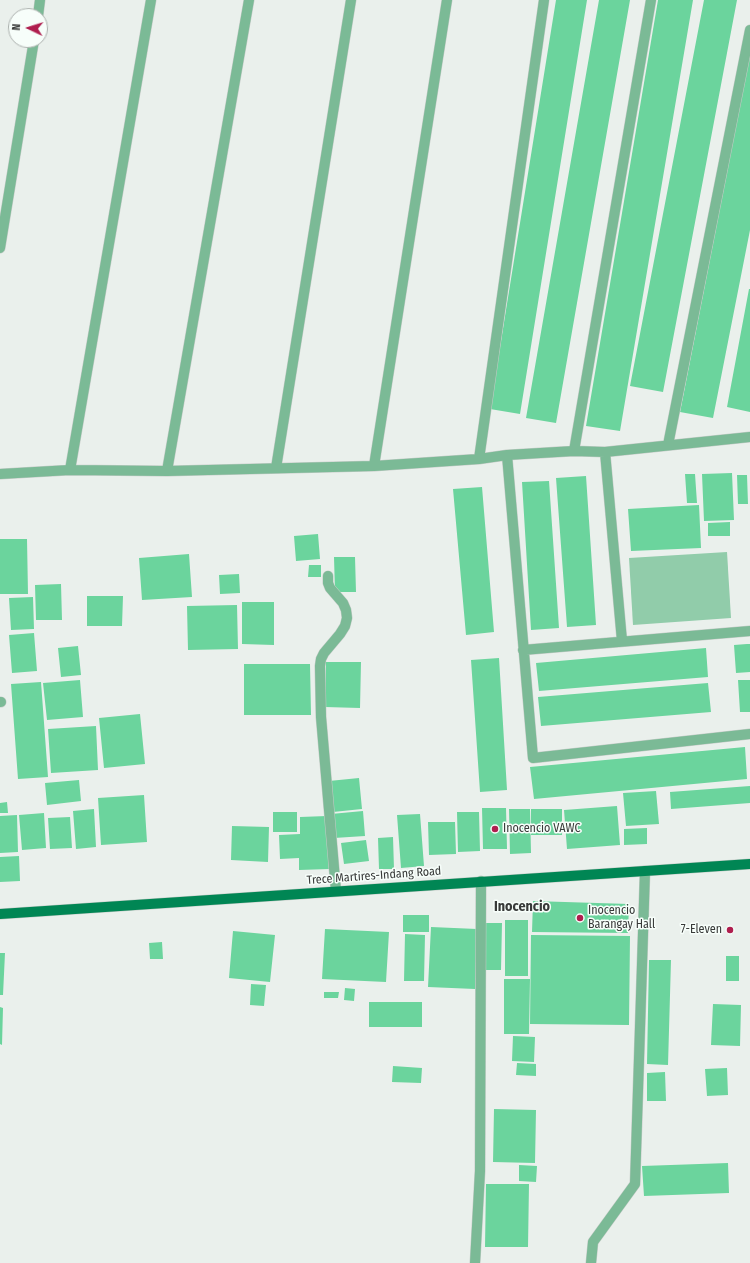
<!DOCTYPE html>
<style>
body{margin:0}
#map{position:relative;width:750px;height:1263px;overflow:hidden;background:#eaf0ec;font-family:"Fira Sans Condensed",sans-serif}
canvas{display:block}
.north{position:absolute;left:8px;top:8px;width:40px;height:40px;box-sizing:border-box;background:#f7fefa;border:1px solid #abb0ad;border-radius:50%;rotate:274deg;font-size:11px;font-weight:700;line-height:16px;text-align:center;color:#383a39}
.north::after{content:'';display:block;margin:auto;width:14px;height:18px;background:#af1e4e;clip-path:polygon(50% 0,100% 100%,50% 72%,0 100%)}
</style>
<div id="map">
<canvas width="750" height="1263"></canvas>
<div class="north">N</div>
</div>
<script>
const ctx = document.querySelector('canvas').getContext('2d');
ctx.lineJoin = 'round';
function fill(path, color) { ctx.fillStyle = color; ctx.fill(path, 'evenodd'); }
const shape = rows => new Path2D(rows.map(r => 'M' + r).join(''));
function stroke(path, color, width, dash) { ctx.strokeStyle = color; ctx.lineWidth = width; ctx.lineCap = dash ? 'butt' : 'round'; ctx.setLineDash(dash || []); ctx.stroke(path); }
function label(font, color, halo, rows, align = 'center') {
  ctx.font = font + ' "Fira Sans Condensed",sans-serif'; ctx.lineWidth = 3; ctx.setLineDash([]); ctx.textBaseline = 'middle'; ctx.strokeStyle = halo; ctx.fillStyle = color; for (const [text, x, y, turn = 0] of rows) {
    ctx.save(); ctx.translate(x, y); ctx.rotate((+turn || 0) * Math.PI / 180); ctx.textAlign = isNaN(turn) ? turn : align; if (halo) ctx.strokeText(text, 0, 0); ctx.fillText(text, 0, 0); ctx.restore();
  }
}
fill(shape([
 [727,552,731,618,633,625,629,558]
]), '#91ccaa');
fill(shape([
 [556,0,587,0,520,414,490,409],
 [599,0,630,0,556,423,526,418],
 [658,0,693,0,620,431,586,426],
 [704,0,737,0,663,392,630,386],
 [750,54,750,230,713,418,680,412],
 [749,289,750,289,750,412,727,407],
 [732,473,734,520,704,521,702,474],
 [685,474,695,474,697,503,687,503],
 [737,475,747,475,748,504,738,504],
 [586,476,596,625,567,627,556,478],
 [549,481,559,628,531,630,522,482],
 [482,487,494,632,466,635,453,489],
 [699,505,701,548,631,551,628,509],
 [730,522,730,536,708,536,708,523],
 [318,534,320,559,296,561,294,536],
 [0,539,27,539,28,594,0,594],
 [189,554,192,597,142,600,139,558],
 [334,557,355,557,356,592,335,592],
 [309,565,321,565,321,577,308,577],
 [239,574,240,593,220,594,219,575],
 [61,584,62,620,36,620,35,585],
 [87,596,123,596,122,626,87,626],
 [33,597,34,629,11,630,9,598],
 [242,602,274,602,274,645,242,644],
 [237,605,238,649,188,650,187,606],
 [34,633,37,671,12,673,9,635],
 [747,644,750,644,750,672,736,673,734,645],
 [78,646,81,675,61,677,58,648],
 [706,648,708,677,539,691,536,663],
 [499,658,507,790,480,792,471,660],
 [326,662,361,662,360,708,325,707],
 [244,664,310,664,311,715,244,715],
 [80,680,83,717,47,720,43,683],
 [738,680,750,680,750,712,740,712],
 [41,682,48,777,18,779,11,684],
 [708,683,711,712,541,726,538,697],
 [140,714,145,764,104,768,99,718],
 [96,726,98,770,51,773,48,729],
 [745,747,747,779,534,799,530,767],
 [359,778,362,809,333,812,329,781],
 [79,780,81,801,47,805,45,783],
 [750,786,750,803,671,809,670,792],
 [656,791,659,824,626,826,623,793],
 [144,795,147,842,101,845,98,798],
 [7,802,8,813,0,813,0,803],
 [617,806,620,845,567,849,564,810],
 [482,808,506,808,507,849,483,849],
 [94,809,96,847,76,849,73,811],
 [509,809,530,809,531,853,510,854],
 [531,809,562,809,562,835,531,835],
 [363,811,365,836,334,838,331,814],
 [273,812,297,812,297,832,273,832],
 [457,812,479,812,480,851,458,852],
 [44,813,46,848,22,850,19,815],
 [420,814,424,866,401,868,397,815],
 [17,815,18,852,0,853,0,816],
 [327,816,329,869,299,870,299,858,280,859,279,835,300,834,300,817],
 [70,817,72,848,50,849,48,818],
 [428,822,455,822,456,854,429,855],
 [232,826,269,827,268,862,231,860],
 [647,828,647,844,624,845,624,829],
 [393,837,394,869,379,869,378,838],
 [366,840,369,861,344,864,341,843],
 [19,856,20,881,0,882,0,857],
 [533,901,629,904,628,933,532,932],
 [403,915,429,915,429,932,403,932],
 [505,920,528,920,528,976,505,976],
 [486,923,502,923,501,970,485,970],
 [431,927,477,929,475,989,428,987],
 [325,929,389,932,386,982,322,979],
 [233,931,275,935,270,982,229,978],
 [405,934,425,935,424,981,404,981],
 [531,935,630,936,629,1025,530,1024],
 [162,942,163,959,150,959,149,943],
 [0,953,5,953,3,995,0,995],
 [726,956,739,956,739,981,726,981],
 [649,960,671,960,668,1065,647,1064],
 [504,979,530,979,529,1034,504,1034],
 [251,984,266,985,264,1006,250,1005],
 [345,988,355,989,354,1001,344,1000],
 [324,992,339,992,338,998,324,998],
 [369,1002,422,1002,422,1027,369,1027],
 [713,1004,741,1005,740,1046,711,1045],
 [0,1007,3,1008,2,1045,0,1044],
 [513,1036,535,1037,534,1062,512,1061],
 [517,1063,536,1064,536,1076,516,1075],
 [393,1066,422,1068,421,1083,392,1082],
 [727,1068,728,1095,707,1096,705,1069],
 [665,1072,666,1101,647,1101,647,1073],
 [494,1109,536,1110,535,1163,493,1162],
 [728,1163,729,1193,644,1196,642,1166],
 [519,1165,537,1166,536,1182,519,1181],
 [486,1184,529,1184,528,1247,485,1247]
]), '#6bd49d');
const service = shape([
 [591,1263,593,1242,635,1184,645,871]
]);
const minor = shape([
 [38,16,40,0],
 [0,248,34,40],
 [668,445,750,30],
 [574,451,651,0],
 [605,452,622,641],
 [507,455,533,758,750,734],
 [479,459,544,0],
 [374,466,447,0],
 [276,468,351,0],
 [70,470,151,0],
 [167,471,249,0],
 [0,474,70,470,167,471,374,466,479,459,507,455,574,451,605,452,750,437],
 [328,576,328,583,330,588,343,603,346,610,347,618,345,626,340,634,324,653,321,659,320,666,321,717,336,891],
 [523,650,750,631],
 [0,702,1,702],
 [475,1263,480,1171,481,881]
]);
const primary = shape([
 [0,914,750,864]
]);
stroke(service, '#c6ccc8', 11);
stroke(minor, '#c6ccc8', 11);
stroke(primary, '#c6ccc8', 11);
stroke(service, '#7bba96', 10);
stroke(minor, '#7bba96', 10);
stroke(primary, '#008654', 10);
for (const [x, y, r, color] of [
 [495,829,4,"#af1e4e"],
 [580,918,4,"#af1e4e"],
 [730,930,4,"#af1e4e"]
]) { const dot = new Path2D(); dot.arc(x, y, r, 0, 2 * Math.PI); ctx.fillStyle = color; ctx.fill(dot); stroke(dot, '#f7fefa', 1.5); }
label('12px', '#383a39', '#f7fefa', [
 ["Inocencio VAWC",503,829],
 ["Inocencio",588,911],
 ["Barangay Hall",588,925],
 ["7-Eleven",722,930,"right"]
], 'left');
label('12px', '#383a39', '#f7fefa', [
 ["Trece Martires-Indang Road",374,876,-4]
]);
label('bold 14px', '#383a39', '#f7fefa', [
 ["Inocencio",522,907]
]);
</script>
